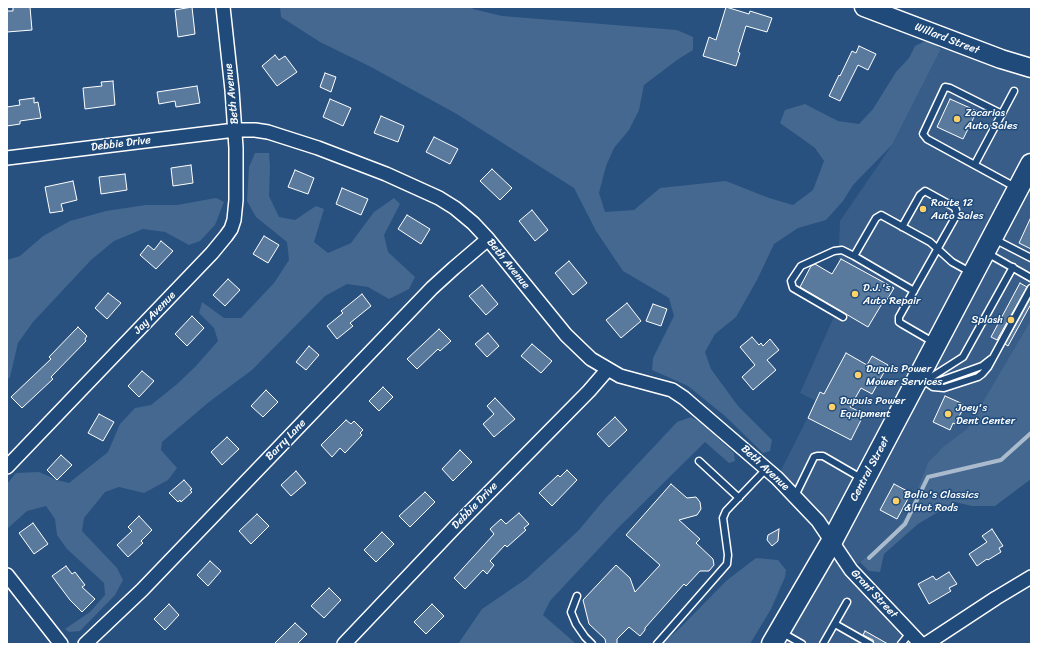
<!DOCTYPE html>
<style>
body{margin:0}
#map{position:relative;width:1038px;height:651px;overflow:hidden;background:#28517f;font-family:Sriracha,sans-serif}
canvas{display:block}
.frame{position:absolute;inset:0;border:8px solid #fff;pointer-events:none}
</style>
<div id="map">
<canvas width="1038" height="651"></canvas>
<div class="frame"></div>
</div>
<script>
const ctx = document.querySelector('canvas').getContext('2d');
ctx.lineJoin = 'round';
function fill(path, color) { ctx.fillStyle = color; ctx.fill(path, 'evenodd'); }
const shape = rows => new Path2D(rows.map(r => 'M' + r).join(''));
function stroke(path, color, width, dash) { ctx.strokeStyle = color; ctx.lineWidth = width; ctx.lineCap = dash ? 'butt' : 'round'; ctx.setLineDash(dash || []); ctx.stroke(path); }
function label(font, color, halo, rows, align = 'center') {
  ctx.font = font + ' Sriracha,sans-serif'; ctx.lineWidth = 3; ctx.setLineDash([]); ctx.textBaseline = 'middle'; ctx.strokeStyle = halo; ctx.fillStyle = color; for (const [text, x, y, turn = 0] of rows) {
    ctx.save(); ctx.translate(x, y); ctx.rotate((+turn || 0) * Math.PI / 180); ctx.textAlign = isNaN(turn) ? turn : align; if (halo) ctx.strokeText(text, 0, 0); ctx.fillText(text, 0, 0); ctx.restore();
  }
}
fill(shape([
 [946,39,1031,68,1031,320,954,452,892,534,851,570,921,644,772,644,832,541,777,478,816,401,800,393,836,312,840,221,892,145]
]), '#375d88');
fill(shape([
 [280,7,472,7,473,9,502,16,677,30,693,37,693,50,677,60,644,85,639,110,629,130,614,148,606,166,599,193,605,212,634,210,660,188,726,181,769,198,793,205,813,190,824,161,815,148,780,123,785,110,805,104,838,121,859,124,873,109,896,72,909,58,915,46,923,42,928,41,941,49,892,145,853,185,843,201,826,220,798,228,774,244,757,280,736,317,715,334,705,352,711,369,738,406,772,440,770,451,763,453,725,416,688,386,652,370,653,358,674,316,669,298,623,271,596,231,574,188,455,113,371,67,320,42,281,17],
 [255,153,269,153,270,167,269,196,279,217,295,220,316,206,324,209,314,242,328,253,351,243,374,212,394,198,400,204,384,235,388,252,415,277,409,289,389,299,368,287,347,284,325,296,252,370,209,402,162,442,161,450,177,468,168,480,144,493,119,487,105,492,84,518,82,531,117,568,123,580,115,595,80,631,69,632,65,629,90,612,105,595,104,583,67,549,57,535,55,519,46,506,27,511,7,529,7,484,16,473,39,472,57,480,69,483,108,452,120,424,135,408,151,405,176,385,195,367,218,341,214,328,199,313,202,302,224,318,241,318,274,283,289,260,287,242,256,217,247,201,249,167],
 [216,198,224,202,215,225,200,241,189,245,165,232,143,229,114,241,91,260,33,322,18,343,10,377,7,380,7,260,20,256,43,236,70,221,106,211,146,205,177,205],
 [1031,320,1031,479,995,506,972,506,955,502,918,524,884,554,880,572,869,571,860,562,892,534,909,512,928,463,942,448,967,429],
 [691,417,700,422,734,453,735,461,729,463,705,442,619,527,550,601,543,615,574,642,574,644,458,644,482,609,526,579,578,531,604,500,677,422],
 [756,558,778,560,786,570,785,577,771,609,750,644,662,644,681,627,726,581]
]), '#446890');
stroke(shape([
 [869,558,905,524,928,477,1001,460,1031,433]
]), '#aabbcd', 4);
const building = shape([
 [13,7,30,7,32,30,7,32,7,11,13,11,13,7],
 [192,7,195,34,178,37,175,10,192,7],
 [726,7,749,14,750,11,772,18,767,32,746,26,738,52,740,53,736,66,703,56,709,37,716,40,726,7],
 [859,46,876,54,868,70,858,65,840,101,829,96,839,75,840,76,852,51,856,53,859,46],
 [275,55,279,60,285,56,297,72,277,86,262,66,275,55],
 [325,73,336,77,331,92,320,87,325,73],
 [113,81,115,105,85,109,83,88,102,86,101,82,113,81],
 [197,86,200,103,176,107,175,101,159,104,157,92,197,86],
 [34,98,34,103,38,102,41,118,20,121,20,124,7,126,7,107,20,105,19,100,34,98],
 [330,99,351,108,343,126,323,117,330,99],
 [950,99,977,111,963,139,937,127,950,99],
 [381,116,404,126,398,142,374,133,381,116],
 [434,137,458,149,450,164,426,152,434,137],
 [191,165,193,183,173,186,171,168,191,165],
 [492,169,512,188,500,200,480,181,492,169],
 [295,170,314,178,308,194,288,187,295,170],
 [125,174,127,190,101,194,99,177,125,174],
 [73,181,77,200,61,204,63,211,50,213,45,187,73,181],
 [342,188,368,199,361,215,336,204,342,188],
 [532,210,548,230,535,241,519,221,532,210],
 [407,215,430,229,421,244,398,229,407,215],
 [1031,217,1031,249,1019,243,1031,217],
 [264,236,279,245,268,263,253,254,264,236],
 [161,241,173,251,156,269,140,255,148,245,154,250,161,241],
 [841,259,894,288,885,303,883,302,868,327,800,287,811,266,815,264,832,274,841,259],
 [569,261,587,283,573,295,555,273,569,261],
 [228,279,240,290,225,306,213,295,228,279],
 [1020,283,1027,287,997,340,991,337,1020,283],
 [482,285,498,304,486,315,469,296,482,285],
 [108,293,121,303,107,319,95,308,108,293],
 [362,294,371,306,350,323,353,326,337,339,327,326,343,313,341,311,362,294],
 [1031,297,1031,304,1008,346,1005,344,1031,297],
 [627,303,641,321,621,338,606,320,627,303],
 [653,304,667,309,661,326,646,321,653,304],
 [192,316,204,328,187,346,175,334,192,316],
 [78,327,87,336,85,339,86,341,51,377,53,379,22,408,11,397,51,359,49,357,78,327],
 [439,329,451,341,440,351,438,349,417,369,407,359,439,329],
 [488,333,499,346,487,357,475,344,488,333],
 [752,337,759,345,761,343,763,346,770,339,779,350,767,360,776,370,753,390,742,377,755,365,740,347,752,337],
 [532,344,552,361,541,373,521,356,532,344],
 [309,346,319,355,306,370,296,362,309,346],
 [846,353,867,365,872,356,888,365,872,394,861,388,850,407,864,414,851,440,808,418,820,392,824,394,846,353],
 [142,371,154,381,139,397,128,386,142,371],
 [383,387,393,397,379,411,369,401,383,387],
 [266,390,278,402,263,417,251,406,266,390],
 [945,396,963,404,960,410,962,411,955,424,953,423,950,430,933,422,945,396],
 [495,398,515,419,494,437,483,424,494,414,487,406,495,398],
 [99,414,114,422,103,441,88,433,99,414],
 [615,417,627,430,609,447,597,434,615,417],
 [346,420,351,424,354,421,363,430,360,433,362,435,345,453,340,448,332,457,321,445,346,420],
 [227,437,239,449,222,465,211,452,227,437],
 [460,450,472,462,453,481,442,469,460,450],
 [61,455,72,465,57,480,47,470,61,455],
 [567,470,577,480,552,506,539,493,558,475,560,477,567,470],
 [296,471,306,483,291,496,281,485,296,471],
 [184,480,192,489,190,490,192,492,181,502,180,500,178,502,169,493,184,480],
 [671,484,687,498,696,497,700,502,701,509,697,515,679,520,700,539,696,543,713,559,714,565,709,571,700,571,686,586,684,584,645,628,645,630,640,636,629,627,617,639,617,644,606,644,605,639,589,624,583,600,616,565,630,578,635,592,660,565,626,535,671,484],
 [894,484,911,493,897,519,880,510,894,484],
 [425,492,435,502,410,527,399,516,425,492],
 [519,513,529,524,524,528,526,530,507,547,505,545,490,561,494,565,487,574,483,570,465,589,454,578,494,534,490,529,501,519,506,524,519,513],
 [257,514,269,526,251,544,239,531,257,514],
 [139,516,152,530,141,541,143,543,128,557,117,545,132,531,128,527,139,516],
 [33,523,48,544,34,554,19,533,33,523],
 [779,529,778,541,772,546,767,540,768,535,779,529],
 [992,529,1003,546,999,548,1001,552,988,560,987,559,977,566,969,554,987,542,982,536,992,529],
 [382,532,394,544,376,562,364,550,382,532],
 [210,561,221,571,208,586,197,575,210,561],
 [66,566,72,574,75,572,85,585,82,587,95,599,82,612,70,600,52,576,66,566],
 [949,572,957,584,949,588,951,591,929,604,918,584,933,576,936,580,949,572],
 [329,588,341,600,324,618,311,606,329,588],
 [169,604,179,615,165,630,154,619,169,604],
 [432,604,444,616,426,634,414,622,432,604],
 [295,623,307,634,297,644,274,644,295,623],
 [865,631,888,644,874,644,873,640,863,635,865,631]
]);
fill(building, '#5a7a9d');
stroke(building, '#fff', 1);
const lane = shape([
 [1002,114,950,88,945,87,923,134,927,139,1015,187],
 [975,164,1014,91],
 [902,227,920,195,925,191,954,207,956,210,956,216,899,317,899,322,902,324,933,342],
 [994,239,1031,258],
 [987,253,1031,278],
 [854,256,876,218,881,215,930,242,952,262,970,272],
 [843,317,793,288,791,281,801,266,834,251,842,250,854,256,914,291],
 [920,378,933,387,944,388,978,377,982,374,988,367,1031,288],
 [922,379,925,380,930,378,963,357,1013,267],
 [925,381,930,383,940,381,982,366,991,359],
 [699,461,739,498],
 [795,496,814,457,817,456,823,456,861,478],
 [577,596,571,612,576,624,585,637,592,644],
 [835,624,870,644],
 [781,632,802,644],
 [657,644,727,564,728,555,723,518,726,511,767,468],
 [823,644,847,602],
 [901,644,910,633]
]);
const street = shape([
 [7,158,235,130,255,130,268,132,318,148,386,174,439,198,455,208,473,223,488,239,566,335,591,359,620,376,672,390,684,398,777,478,818,521,851,570,921,644],
 [7,467,212,253,226,236,231,229,234,220,236,200,236,148,232,90,223,7],
 [7,575,61,644],
 [85,644,142,590,432,288,454,268,488,239],
 [344,644,456,526,589,391,608,369],
 [926,644,996,598,1031,577]
]);
const secondary = shape([
 [864,7,1001,59,1031,68]
]);
const primary = shape([
 [772,644,832,541,1031,164]
]);
stroke(lane, '#fff', 9);
stroke(street, '#fff', 16);
stroke(secondary, '#fff', 21);
stroke(primary, '#fff', 23);
stroke(lane, '#1f4a7a', 6);
stroke(street, '#1f4a7a', 13);
stroke(secondary, '#1f4a7a', 18);
stroke(primary, '#1f4a7a', 20);
for (const [x, y, r, color] of [
 [957,119,4,"#ffd166"],
 [923,209,4,"#ffd166"],
 [855,294,4,"#ffd166"],
 [1011,320,4,"#ffd166"],
 [858,375,4,"#ffd166"],
 [832,407,4,"#ffd166"],
 [948,414,4,"#ffd166"],
 [896,501,4,"#ffd166"]
]) { const dot = new Path2D(); dot.arc(x, y, r, 0, 2 * Math.PI); ctx.fillStyle = color; ctx.fill(dot); stroke(dot, '#1f4a7a', 1.5); }
label('11px', '#fff', '#1f4a7a', [
 ["Willard Street",947,39,21],
 ["Beth Avenue",232,94,-96],
 ["Debbie Drive",121,144,-7],
 ["Beth Avenue",508,264,51],
 ["Jay Avenue",155,313,-46],
 ["Barry Lane",286,440,-46],
 ["Beth Avenue",765,468,43],
 ["Central Street",870,469,-62],
 ["Debbie Drive",475,506,-46],
 ["Grant Street",874,594,47]
]);
label('11px', '#fff', '#1f4a7a', [
 ["Zacarias",965,113],
 ["Auto Sales",965,126],
 ["Route 12",931,203],
 ["Auto Sales",931,216],
 ["D.J.'s",863,288],
 ["Auto Repair",863,301],
 ["Splash",1003,320,"right"],
 ["Dupuis Power",866,369],
 ["Mower Services",866,382],
 ["Dupuis Power",840,401],
 ["Equipment",840,414],
 ["Joey's",956,408],
 ["Dent Center",956,421],
 ["Bolio's Classics",904,495],
 ["& Hot Rods",904,508]
], 'left');
</script>
